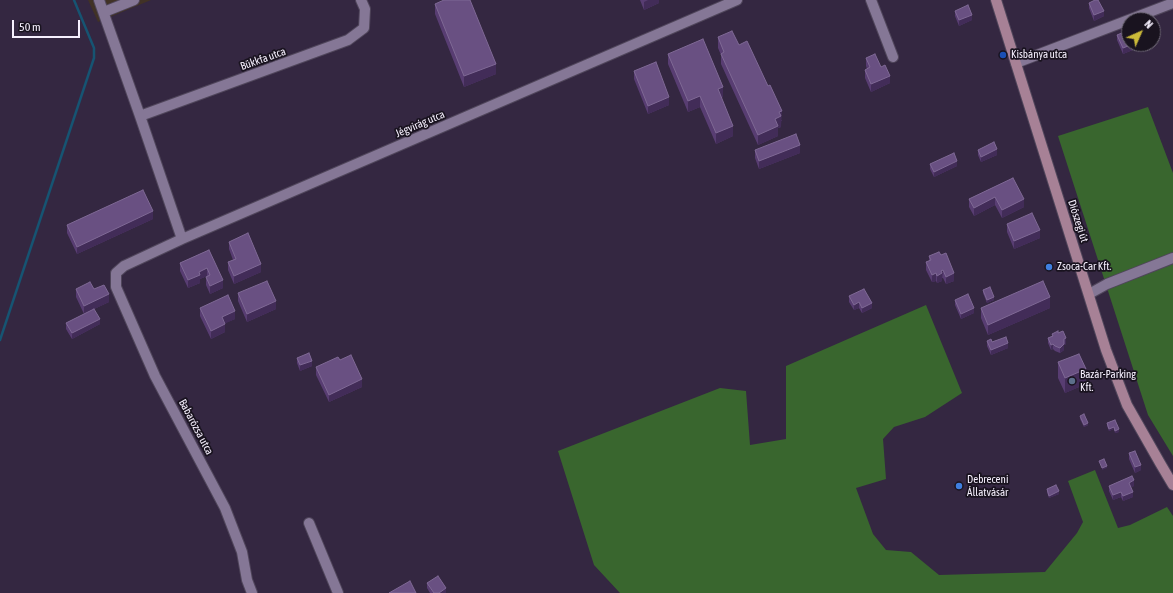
<!DOCTYPE html>
<meta charset="utf-8">
<style>
body{margin:0}
#map{position:relative;width:1173px;height:593px;overflow:hidden;background:#342741;font-family:"Asap Condensed",sans-serif}
canvas{display:block}
.north{position:absolute;left:1121px;top:12px;width:40px;height:40px;box-sizing:border-box;background:#19131f;border:1px solid #716b78;border-radius:50%;rotate:45deg;font-size:11px;font-weight:700;line-height:16px;text-align:center;color:#f6f0fe}
.north::after{content:'';display:block;margin:auto;width:14px;height:18px;background:#cbba39;clip-path:polygon(50% 0,100% 100%,50% 72%,0 100%)}
.scale{position:absolute;left:12px;top:20px;width:68px;height:18px;box-sizing:border-box;border:2px solid #f6f0fe;border-top:0;padding-left:5px;font-size:12px;line-height:14px;white-space:nowrap;color:#f6f0fe;-webkit-text-stroke:3px #19131f;paint-order:stroke}
</style>
<div id="map">
<canvas width="1173" height="593"></canvas>
<div class="north">N</div>
<div class="scale">50 m</div>
</div>
<script>
const ctx = document.querySelector('canvas').getContext('2d');
ctx.lineJoin = 'round';
function fill(path, color) { ctx.fillStyle = color; ctx.fill(path, 'evenodd'); }
const shape = rows => new Path2D(rows.map(r => 'M' + r).join(''));
function stroke(path, color, width, dash) { ctx.strokeStyle = color; ctx.lineWidth = width; ctx.lineCap = dash ? 'butt' : 'round'; ctx.setLineDash(dash || []); ctx.stroke(path); }
function label(font, color, halo, rows, align = 'center') {
  ctx.font = font + ' "Asap Condensed",sans-serif'; ctx.lineWidth = 3.5; ctx.setLineDash([]); ctx.textBaseline = 'middle'; ctx.strokeStyle = halo; ctx.fillStyle = color; for (const [text, x, y, turn = 0] of rows) {
    ctx.save(); ctx.translate(x, y); ctx.rotate((+turn || 0) * Math.PI / 180); ctx.textAlign = isNaN(turn) ? turn : align; if (halo) ctx.strokeText(text, 0, 0); ctx.fillText(text, 0, 0); ctx.restore();
  }
}
fill(shape([
 [88,0,151,0,98,22]
]), '#413226');
fill(shape([
 [1148,107,1173,173,1173,456,1148,415,1058,136],
 [926,305,962,393,925,417,894,427,883,439,886,479,856,488,873,534,886,550,911,552,939,575,1045,572,1077,533,1083,522,1068,481,1095,470,1118,528,1130,525,1167,507,1173,516,1173,593,620,593,594,565,558,451,720,388,746,391,750,445,786,439,786,366]
]), '#39662e');
stroke(shape([
 [0,340,94,58,94,48,74,0]
]), '#165472', 2.5);
const minor = shape([
 [99,0,140,116,182,239],
 [871,0,893,57],
 [104,12,134,0],
 [1016,63,1173,3],
 [140,116,348,40,364,28,365,9,361,0],
 [1089,294,1107,284,1173,258],
 [309,523,338,593],
 [252,593,247,580,242,552,225,508,155,376,116,287,116,273,124,266,182,239,737,0]
]);
const secondary = shape([
 [996,0,1106,350,1127,405,1160,463,1173,485]
]);
stroke(minor, '#50465b', 12);
stroke(secondary, '#50465b', 12);
stroke(minor, '#857796', 10);
stroke(secondary, '#a78196', 10);
fill(shape([
 [640,0,659,0,659,3,644,10],
 [1089,3,1104,16,1094,21,1089,8],
 [435,4,496,74,464,87,435,14],
 [955,11,972,20,959,26,955,16],
 [1117,35,1140,44,1140,47,1123,54,1117,40],
 [718,37,782,121,781,121,781,127,778,128,778,136,758,145,721,64,721,55,718,48],
 [668,54,723,97,721,98,733,136,716,144,700,107,688,112,668,64],
 [866,58,881,67,890,83,871,92,865,78,865,70,867,69,866,66],
 [634,71,669,105,648,114,634,79],
 [755,150,800,153,759,169,755,158],
 [978,150,997,155,981,162,978,155],
 [930,164,957,166,934,177,930,169],
 [1013,178,1024,207,1002,218,995,205,974,216,969,207,969,199],
 [153,219,77,254,67,233,67,225],
 [1007,224,1040,238,1014,249,1007,232],
 [229,242,261,272,234,284,228,270,228,262,233,260,229,249],
 [209,250,223,288,210,294,206,285,206,277,207,276,200,279,200,283,188,288,180,271,180,263],
 [929,256,954,281,946,284,943,278,942,278,942,281,937,283,936,281,932,282,926,270,926,262,929,261],
 [76,289,94,289,109,302,94,309,100,324,72,339,66,329,66,323,84,314,76,297],
 [983,290,994,300,987,303,983,293],
 [238,293,276,309,247,322,238,301],
 [849,296,872,308,862,313,859,308,854,310,849,302],
 [955,300,974,313,961,319,955,305],
 [200,308,235,319,225,323,225,332,211,339,200,316],
 [981,308,1050,308,988,335,981,318],
 [1058,333,1066,344,1064,345,1064,350,1060,353,1055,351,1053,349,1051,350,1048,343,1048,338,1052,336,1052,334],
 [987,341,1008,348,991,355,987,346],
 [297,358,312,366,300,371,297,363],
 [340,360,362,387,329,402,316,375,316,367],
 [1058,362,1086,384,1065,393,1058,378],
 [1080,416,1088,425,1084,427,1080,419],
 [1115,420,1119,432,1115,433,1114,429,1109,431,1107,426,1107,423],
 [1129,453,1141,470,1135,473,1129,459],
 [1109,486,1134,486,1131,487,1133,497,1123,501,1121,497,1113,500,1109,491],
 [1047,489,1059,494,1049,498,1047,492],
 [427,583,446,593,430,593,427,588]
]), '#583d72');
fill(shape([
 [648,0,659,0,659,3,644,10,644,2],
 [1104,11,1104,16,1094,21,1094,15],
 [972,15,972,20,959,26,959,20],
 [1133,44,1140,44,1140,47,1123,54,1123,48],
 [496,64,496,74,464,87,464,76],
 [890,76,890,83,871,92,871,84],
 [723,87,723,97,718,99,718,89],
 [700,96,700,107,688,112,688,101],
 [669,97,669,105,648,114,648,106],
 [782,111,781,127,778,128,778,136,758,145,758,135,775,119,779,112],
 [733,126,733,136,716,144,716,133],
 [800,145,800,153,759,169,759,161],
 [997,149,997,155,981,162,981,157],
 [957,161,957,166,934,177,934,172],
 [995,197,995,205,974,216,974,208],
 [1024,199,1024,207,1002,218,1002,210],
 [153,211,153,219,77,254,77,247],
 [1040,230,1040,238,1014,249,1014,241],
 [261,264,261,272,234,284,234,276],
 [207,268,207,276,200,279,200,283,188,288,188,280,199,272],
 [943,270,942,281,937,283,937,276,941,271],
 [936,273,936,281,932,282,932,275],
 [954,273,954,281,946,284,946,277],
 [223,280,223,288,210,294,210,286],
 [109,294,109,302,84,314,84,306],
 [994,297,994,300,987,303,987,300],
 [1050,297,1050,308,988,335,988,325],
 [276,301,276,309,247,322,247,314],
 [859,302,859,308,854,310,854,305],
 [872,303,872,308,862,313,862,308],
 [974,308,974,313,961,319,961,314],
 [235,311,235,319,222,325,222,317],
 [100,319,100,324,72,339,72,333],
 [225,324,225,332,211,339,211,331],
 [1066,338,1066,344,1064,345,1064,350,1060,353,1060,348,1064,339],
 [1008,343,1008,348,991,355,991,350],
 [1053,344,1053,349,1051,350,1051,345],
 [312,361,312,366,300,371,300,365],
 [1086,369,1086,384,1065,393,1065,378],
 [362,379,362,387,329,402,329,395],
 [1088,423,1088,425,1084,427,1084,425],
 [1114,427,1114,429,1109,431,1109,429],
 [1119,429,1119,432,1115,433,1115,431],
 [1141,465,1141,470,1135,473,1135,467],
 [1107,466,1107,468,1102,470,1102,468],
 [1134,480,1134,486,1129,488,1129,483],
 [1059,491,1059,494,1049,498,1049,496],
 [1121,492,1121,497,1113,500,1113,495],
 [1133,492,1133,497,1123,501,1123,496],
 [446,588,446,593,439,593]
]), '#422c58');
const building = shape([
 [444,0,470,0,496,64,464,76,435,4,444,0],
 [1095,0,1098,0,1104,11,1094,15,1089,3,1095,0],
 [968,5,972,15,959,20,955,11,968,5],
 [1129,30,1129,44,1133,44,1123,48,1117,35,1129,30],
 [732,31,739,45,747,41,768,86,770,85,782,111,779,112,781,116,775,119,778,126,758,135,721,54,724,52,718,37,732,31],
 [703,39,723,87,718,89,733,126,716,133,700,96,688,101,668,54,703,39],
 [875,54,881,67,885,65,890,76,871,84,865,70,870,67,866,58,875,54],
 [656,62,669,97,648,106,634,71,656,62],
 [796,134,800,145,759,161,755,150,796,134],
 [994,142,997,149,981,157,978,150,994,142],
 [954,153,957,161,934,172,930,164,954,153],
 [1013,178,1024,199,1002,210,995,197,974,208,969,199,1013,178],
 [143,190,153,211,77,247,67,225,143,190],
 [1032,213,1040,230,1014,241,1007,224,1032,213],
 [248,233,261,264,234,276,228,262,236,259,229,242,248,233],
 [209,250,223,280,210,286,206,277,210,275,207,268,199,272,200,275,188,280,180,263,209,250],
 [939,252,941,255,946,253,954,273,946,277,943,270,941,271,942,273,937,276,936,273,932,275,926,262,931,260,929,256,939,252],
 [267,281,276,301,247,314,238,293,267,281],
 [1043,281,1050,297,988,325,981,308,1043,281],
 [90,282,94,289,104,285,109,294,84,306,76,289,90,282],
 [990,287,994,297,987,300,983,290,990,287],
 [864,289,872,303,862,308,859,302,854,305,849,296,864,289],
 [968,294,974,308,961,314,955,300,968,294],
 [228,295,235,311,222,317,225,324,211,331,200,308,228,295],
 [94,309,100,319,72,333,66,323,94,309],
 [1058,331,1058,333,1063,331,1066,338,1064,339,1064,344,1060,348,1055,346,1053,344,1051,345,1048,338,1053,336,1052,334,1058,331],
 [1006,337,1008,343,991,350,987,341,991,339,992,342,1006,337],
 [309,353,312,361,300,365,297,358,309,353],
 [1079,354,1086,369,1065,378,1058,362,1079,354],
 [351,355,362,379,329,395,316,367,338,357,340,360,351,355],
 [1084,414,1088,423,1084,425,1080,416,1084,414],
 [1115,420,1119,429,1115,431,1114,427,1109,429,1107,423,1115,420],
 [1135,451,1141,465,1135,467,1129,453,1135,451],
 [1104,459,1107,466,1102,468,1099,461,1104,459],
 [1132,476,1134,480,1129,483,1133,492,1123,496,1121,492,1113,495,1109,486,1132,476],
 [1056,485,1059,491,1049,496,1047,489,1056,485],
 [438,576,446,588,439,593,434,593,427,583,438,576],
 [410,581,416,593,389,593,410,581]
]);
fill(building, '#695082');
stroke(building, '#7f6995', 1);
for (const [x, y, r, color] of [
 [1003,55,4,"#1a4fb4"],
 [1049,267,4,"#3f7fe0"],
 [1072,381,4,"#5c6f8a"],
 [959,486,4,"#3f7fe0"]
]) { const dot = new Path2D(); dot.arc(x, y, r, 0, 2 * Math.PI); ctx.fillStyle = color; ctx.fill(dot); stroke(dot, '#19131f', 1.5); }
label('11px', '#f6f0fe', '#19131f', [
 ["Kisbánya utca",1011,55],
 ["Zsoca-Car Kft.",1057,267],
 ["Bazár-Parking",1080,375],
 ["Kft.",1080,388],
 ["Debreceni",967,480],
 ["Állatvásár",967,493]
], 'left');
label('11px', '#f6f0fe', '#19131f', [
 ["Bükkfa utca",263,59,-20],
 ["Jégvirág utca",420,124,-23],
 ["Diószegi út",1078,221,72],
 ["Babarózsa utca",196,427,62]
]);
</script>
